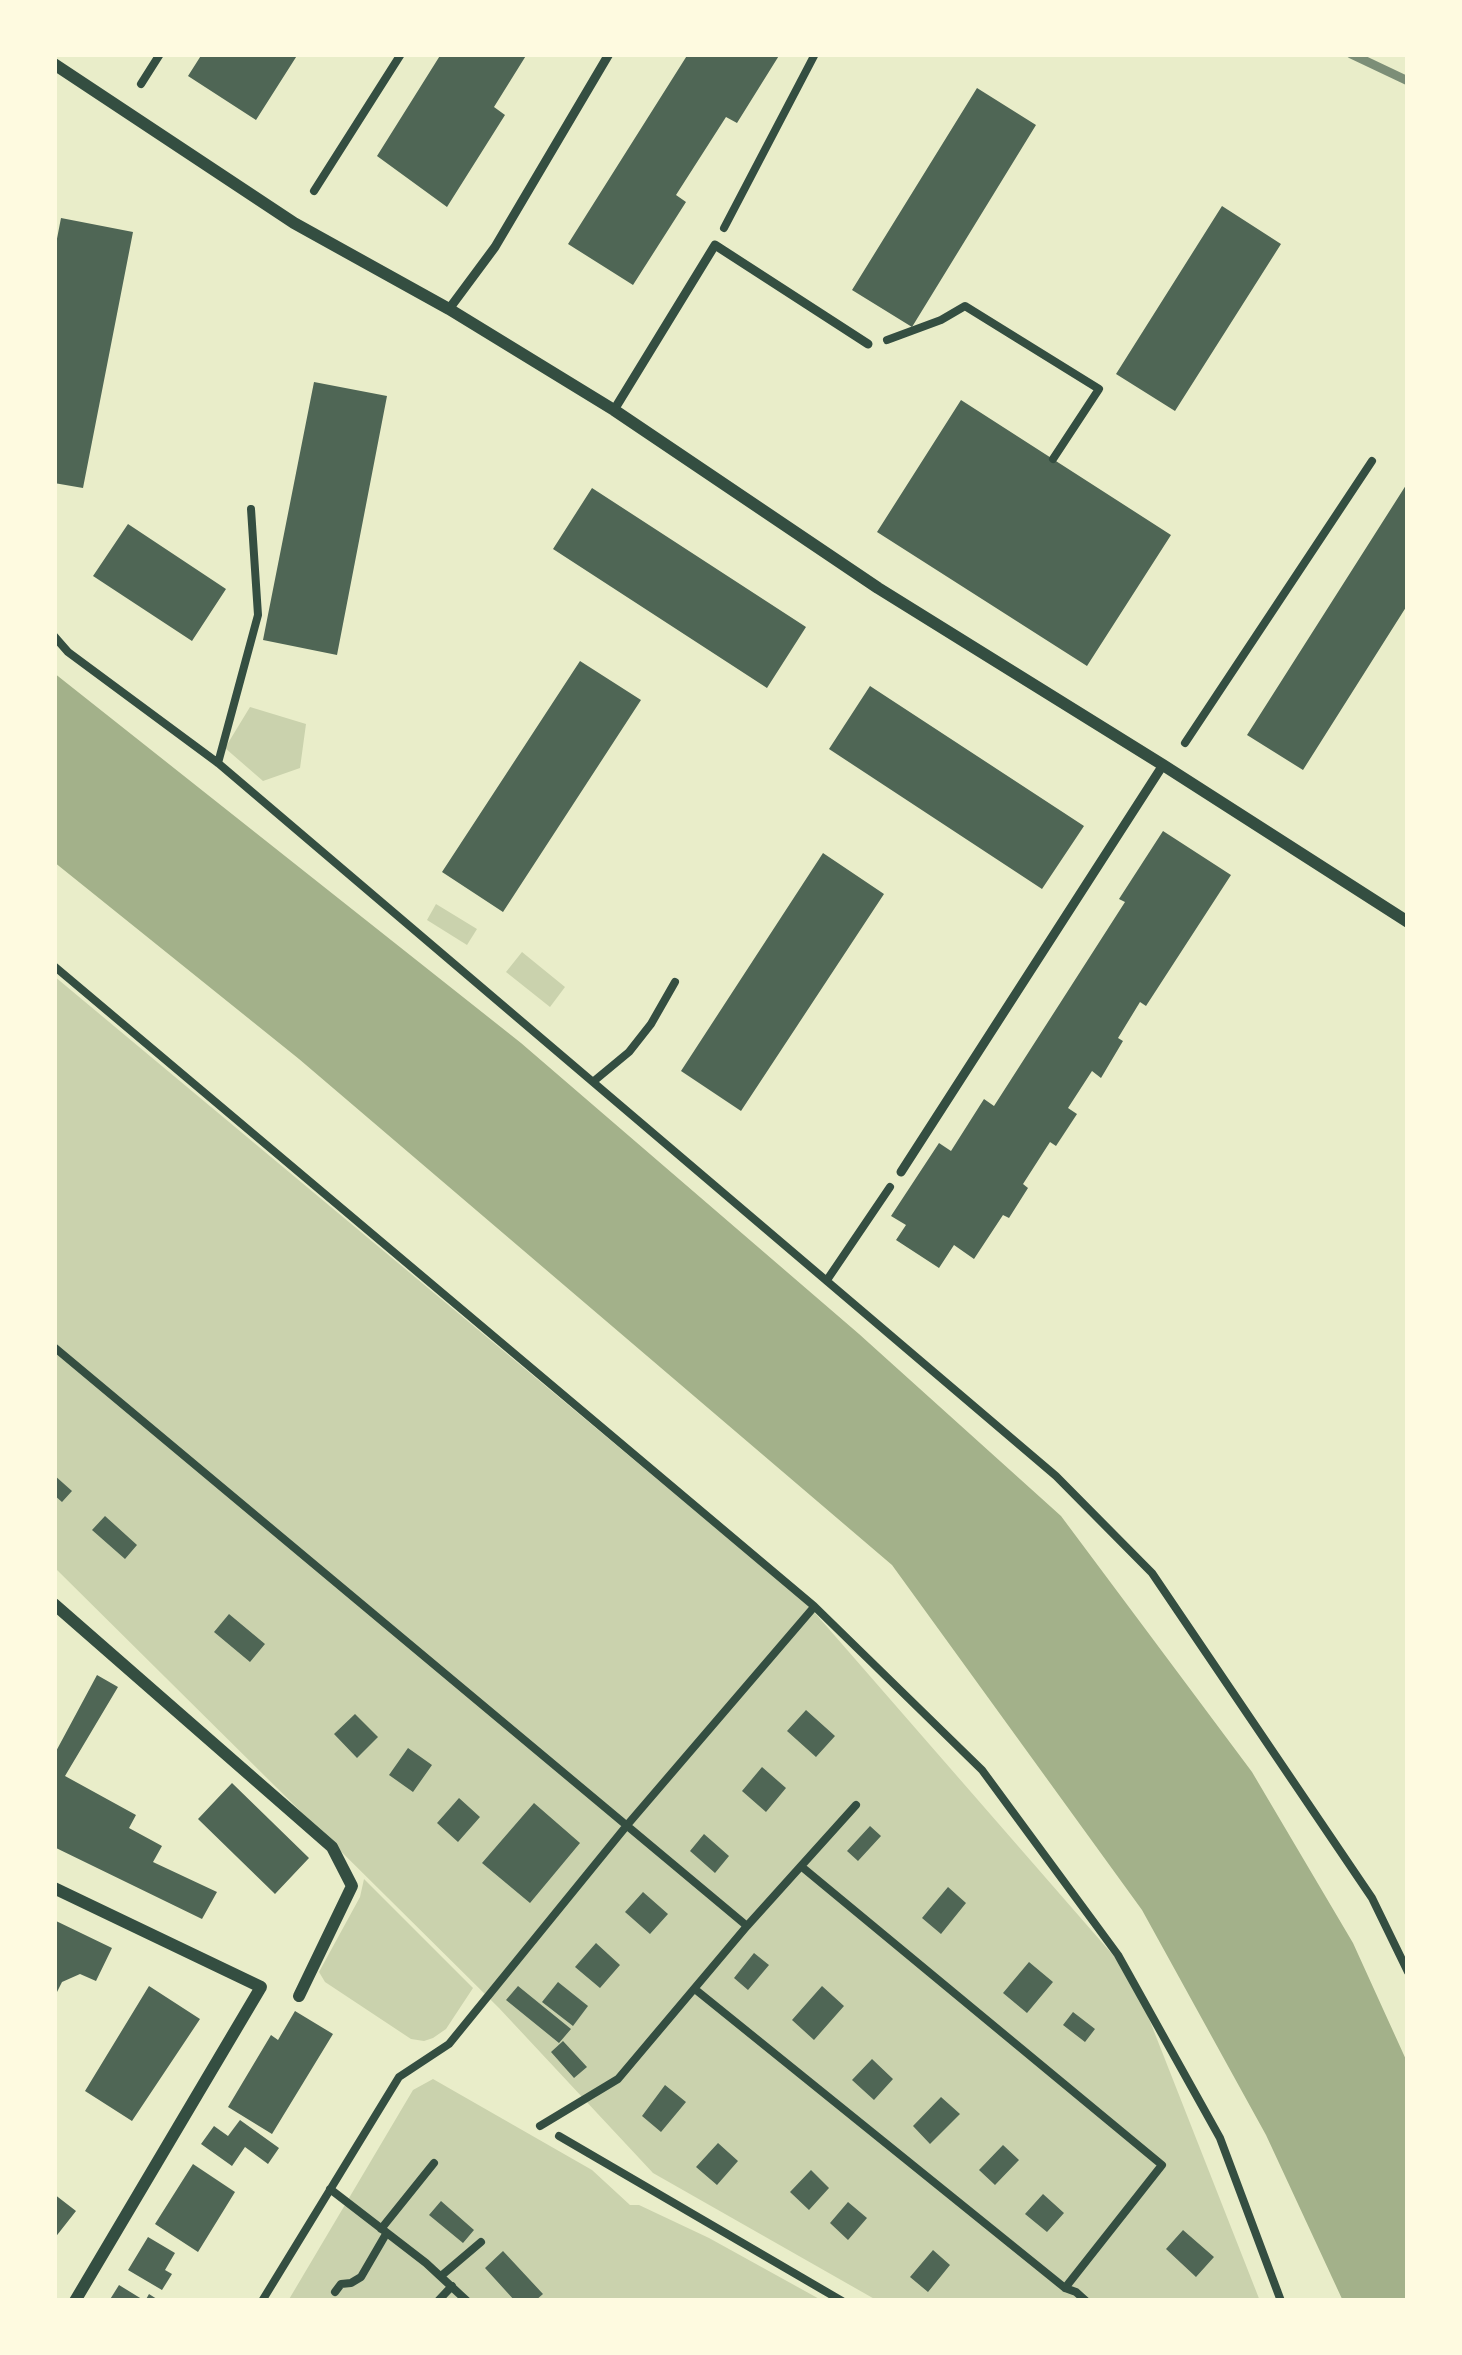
<!DOCTYPE html>
<style>
body{margin:0}
#map{position:relative;width:1462px;height:2355px;overflow:hidden;background:#e9edc9;font-family:Karla,sans-serif}
canvas{display:block}
.frame{position:absolute;inset:0;border:57px solid #fefae0;pointer-events:none}
</style>
<div id="map">
<canvas width="1462" height="2355"></canvas>
<div class="frame"></div>
</div>
<script>
const ctx = document.querySelector('canvas').getContext('2d');
ctx.lineJoin = 'round';
function fill(path, color) { ctx.fillStyle = color; ctx.fill(path, 'evenodd'); }
const shape = rows => new Path2D(rows.map(r => 'M' + r).join(''));
function stroke(path, color, width, dash) { ctx.strokeStyle = color; ctx.lineWidth = width; ctx.lineCap = dash ? 'butt' : 'round'; ctx.setLineDash(dash || []); ctx.stroke(path); }
fill(shape([
 [250,707,306,724,300,768,263,781,225,748],
 [436,904,477,929,467,945,427,920],
 [522,952,565,987,550,1007,506,972],
 [54,976,808,1605,1133,1978,1260,2301,878,2301,653,2173,499,2008,54,1567],
 [364,1879,473,1988,446,2029,433,2038,424,2041,411,2039,325,1982,319,1972,360,1897],
 [433,2079,592,2170,630,2205,639,2205,709,2238,823,2301,288,2301,413,2090]
]), '#cad2ad');
fill(shape([
 [54,673,521,1043,859,1334,1061,1516,1252,1772,1353,1943,1408,2064,1408,2301,1343,2301,1266,2135,1142,1910,892,1565,299,1059,54,862]
]), '#a3b18a');
fill(shape([
 [202,54,298,54,256,120,188,76],
 [441,54,527,54,494,107,505,115,447,207,377,156],
 [688,54,780,54,737,123,726,117,676,195,686,202,633,285,568,244],
 [977,88,1036,125,912,327,852,290],
 [1222,206,1281,244,1175,411,1116,374],
 [61,218,133,232,83,488,54,483,54,254],
 [314,382,387,396,337,655,263,640],
 [961,400,1171,535,1087,666,877,532],
 [1408,482,1408,604,1303,770,1247,735],
 [592,488,806,627,767,688,553,549],
 [128,524,226,589,192,641,93,576],
 [580,661,641,700,503,912,442,872],
 [870,686,1084,826,1042,889,829,749],
 [1163,831,1231,875,1146,1006,1140,1002,1118,1038,1123,1041,1101,1078,1092,1071,1068,1108,1077,1114,1056,1146,1050,1142,1023,1184,1028,1188,1009,1218,1003,1215,974,1259,954,1245,939,1268,896,1240,906,1225,891,1216,939,1143,951,1151,984,1099,994,1106,1125,902,1119,899],
 [823,853,884,894,741,1111,681,1071],
 [54,1475,72,1491,62,1502,54,1495],
 [105,1516,137,1545,125,1559,92,1530],
 [229,1614,265,1644,250,1662,214,1632],
 [97,1675,118,1687,65,1776,136,1815,129,1828,162,1846,153,1862,217,1892,202,1919,54,1847,54,1755],
 [806,1710,835,1736,816,1757,787,1731],
 [355,1714,378,1737,357,1758,334,1734],
 [408,1748,432,1765,413,1792,389,1775],
 [762,1767,786,1788,766,1812,742,1791],
 [232,1783,309,1858,275,1894,198,1819],
 [459,1798,480,1817,458,1842,437,1823],
 [534,1803,580,1843,530,1903,482,1863],
 [870,1826,881,1836,858,1861,847,1851],
 [704,1834,729,1856,715,1873,690,1851],
 [948,1887,966,1903,941,1934,922,1918],
 [643,1892,668,1914,650,1934,625,1912],
 [54,1920,112,1948,96,1981,80,1974,62,1982,54,1998],
 [596,1943,620,1965,600,1988,575,1967],
 [754,1953,769,1965,748,1990,734,1978],
 [1029,1962,1053,1982,1027,2013,1003,1993],
 [558,1982,588,2006,573,2026,542,2002],
 [149,1986,200,2019,132,2121,85,2091],
 [518,1986,571,2029,559,2043,506,2000],
 [822,1986,844,2006,814,2040,792,2020],
 [295,2011,333,2034,272,2134,228,2107,271,2035,278,2040],
 [1073,2012,1095,2029,1085,2042,1063,2025],
 [563,2041,587,2067,574,2078,551,2052],
 [872,2059,893,2079,874,2100,852,2080],
 [665,2085,686,2102,661,2132,642,2116],
 [941,2097,960,2114,930,2144,913,2126],
 [240,2120,279,2148,268,2164,245,2147,232,2166,201,2144,214,2126,228,2136],
 [718,2143,738,2161,717,2185,696,2167],
 [1003,2145,1019,2160,995,2185,979,2170],
 [193,2164,235,2192,198,2252,155,2224],
 [811,2170,829,2188,809,2210,790,2192],
 [54,2194,76,2211,54,2239],
 [1043,2194,1064,2213,1047,2232,1025,2214],
 [441,2201,474,2230,463,2243,429,2215],
 [848,2202,867,2218,848,2240,830,2223],
 [1183,2230,1214,2257,1196,2277,1166,2249],
 [148,2237,175,2253,165,2270,172,2274,162,2290,128,2270],
 [933,2250,950,2265,928,2292,910,2277],
 [503,2251,543,2294,535,2301,515,2301,485,2268],
 [119,2285,145,2301,149,2294,160,2301,109,2301]
]), '#4f6655');
stroke(shape([
 [141,84,160,54],
 [314,191,401,54],
 [724,228,815,54],
 [887,340,941,320,965,306,1099,389,1053,459],
 [54,636,68,652,218,763,1056,1476,1152,1573,1372,1898,1408,1972],
 [1185,743,1372,461],
 [218,763,258,615,251,509],
 [54,966,814,1606,982,1770,1118,1955,1220,2138,1281,2301],
 [594,1081,629,1052,651,1024,675,982],
 [827,1280,890,1187],
 [54,1347,747,1926],
 [802,1867,1162,2165,1065,2288],
 [696,1990,1065,2288,1076,2292,1086,2301],
 [540,2126,618,2079,747,1926,856,1805],
 [559,2136,842,2301],
 [330,2189,426,2263,467,2301],
 [381,2229,434,2163],
 [441,2276,481,2242],
 [335,2292,341,2284,351,2283,361,2277,386,2234],
 [262,2301,399,2077,449,2044,628,1824,814,1607],
 [438,2301,452,2286]
]), '#344e41', 8);
stroke(shape([
 [449,309,495,247,609,54],
 [614,410,715,245,868,344],
 [901,1172,1163,765]
]), '#344e41', 9);
stroke(shape([
 [54,64,294,223,449,309,614,410,878,588,1163,765,1408,922],
 [54,1604,332,1847,352,1886,299,1996],
 [54,1888,261,1987,75,2301]
]), '#344e41', 12);
stroke(shape([
 [1351,54,1408,81]
]), '#7c8e77', 9);
</script>
